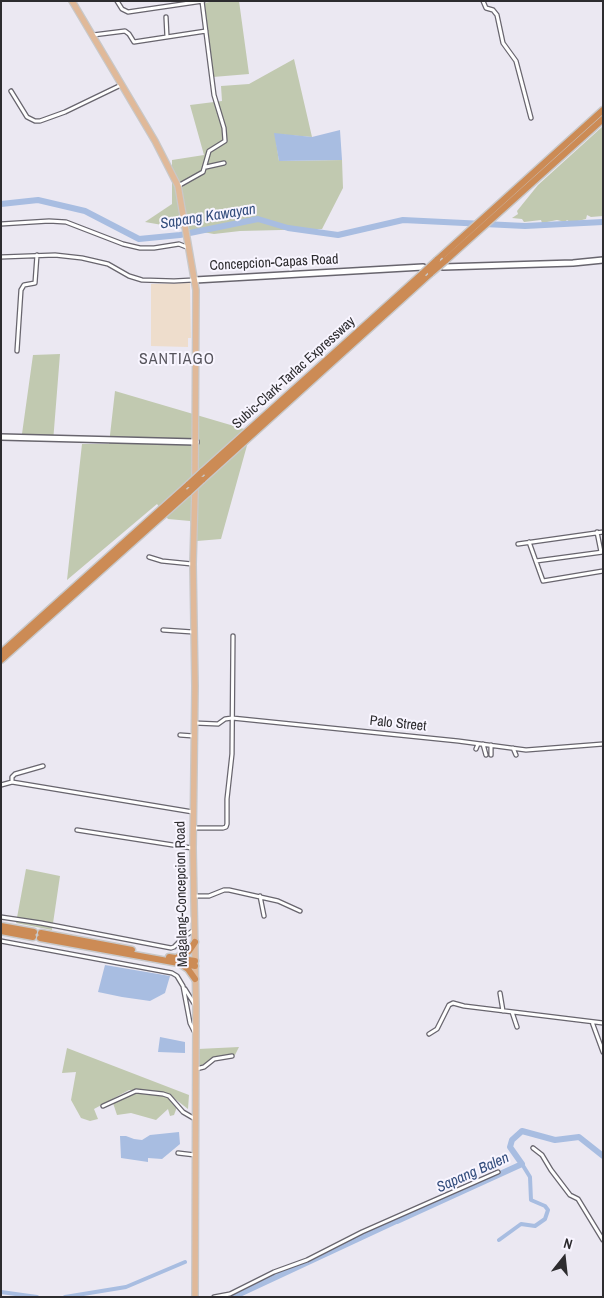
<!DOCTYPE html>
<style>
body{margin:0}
#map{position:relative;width:604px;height:1298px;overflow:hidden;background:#ebe8f2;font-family:"Archivo Narrow",sans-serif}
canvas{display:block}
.frame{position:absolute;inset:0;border:2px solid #2d2c2f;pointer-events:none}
.north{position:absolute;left:539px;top:1233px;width:50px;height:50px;-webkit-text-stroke:4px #f8f5ff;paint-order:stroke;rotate:16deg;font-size:14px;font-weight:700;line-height:20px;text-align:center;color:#2d2c2f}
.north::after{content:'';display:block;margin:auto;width:18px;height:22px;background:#2d2c2f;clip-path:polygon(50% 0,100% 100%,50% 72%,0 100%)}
</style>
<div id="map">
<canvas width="604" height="1298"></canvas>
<div class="frame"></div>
<div class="north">N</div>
</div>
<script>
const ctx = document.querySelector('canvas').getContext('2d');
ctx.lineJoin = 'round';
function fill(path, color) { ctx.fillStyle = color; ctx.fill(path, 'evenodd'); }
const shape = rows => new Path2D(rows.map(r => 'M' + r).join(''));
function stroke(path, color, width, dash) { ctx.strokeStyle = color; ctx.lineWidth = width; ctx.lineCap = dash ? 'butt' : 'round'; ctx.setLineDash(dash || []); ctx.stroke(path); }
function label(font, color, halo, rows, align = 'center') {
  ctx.font = font + ' "Archivo Narrow",sans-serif'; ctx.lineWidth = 4; ctx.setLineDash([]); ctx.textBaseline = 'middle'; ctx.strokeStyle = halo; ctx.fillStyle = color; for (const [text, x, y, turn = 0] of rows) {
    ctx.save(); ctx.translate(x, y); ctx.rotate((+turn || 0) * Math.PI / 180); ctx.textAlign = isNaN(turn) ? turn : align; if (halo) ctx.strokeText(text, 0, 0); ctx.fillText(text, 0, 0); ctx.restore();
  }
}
fill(shape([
 [190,283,191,338,188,338,188,347,151,346,151,284]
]), '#edc');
fill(shape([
 [216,1,239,1,249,74,213,77,204,3],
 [294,59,312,137,275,134,279,161,342,160,343,188,322,229,240,231,214,234,145,222,172,204,172,160,204,155,190,105,222,101,221,86,249,84],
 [603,126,603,216,591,217,587,215,586,219,578,221,570,222,567,220,565,222,557,220,542,223,541,220,524,222,522,219,512,218,518,214,517,211,538,185],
 [60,354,53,442,21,441,33,355],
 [115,391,251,431,221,539,197,541,190,521,168,519,157,504,67,580,82,444,109,444],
 [26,869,60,876,52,930,16,923],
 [239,1047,235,1055,213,1057,205,1064,198,1066,198,1049],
 [67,1048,189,1095,188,1109,170,1095,150,1090,129,1090,94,1109,98,1119,90,1121,81,1118,71,1100,76,1072,62,1073],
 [134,1093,164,1095,169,1098,177,1107,174,1115,170,1116,168,1109,156,1120,131,1113,117,1115,113,1103]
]), '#c1c9b0');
fill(shape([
 [340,130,342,160,279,161,274,133,312,137],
 [105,965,170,976,165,993,150,1001,122,997,98,992],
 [160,1037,185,1042,185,1053,158,1052],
 [179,1132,180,1144,162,1159,148,1158,148,1162,121,1158,120,1136,126,1136,134,1139,142,1140,150,1135]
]), '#a8bde1');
stroke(shape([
 [509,1147,510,1147]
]), '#a8bde1', 1);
stroke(shape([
 [499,1240,521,1224,535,1226,545,1219,548,1210,545,1206,531,1200,530,1177,522,1164],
 [1,1292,37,1297],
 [65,1297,126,1287,185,1262]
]), '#a8bde1', 4);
stroke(shape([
 [1,204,38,200,85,211,139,239,180,235,258,219,288,228,338,235,403,220,525,226,603,222],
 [397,1221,522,1164,510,1147,512,1140,522,1131,555,1140,579,1137,603,1156],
 [233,1297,396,1221]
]), '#a8bde1', 6);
const street = shape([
 [117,1,122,9,128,12,203,1],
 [483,1,486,8,493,10,497,15,503,43,516,61,531,118],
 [166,17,167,37],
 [93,35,125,31,129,34,134,42,206,31],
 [11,91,27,117,35,121,40,121,65,112,121,85],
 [206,167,224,163],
 [178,186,203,172,209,151,225,141,224,128,214,95,202,1],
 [1,224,49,221,66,222,123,244,140,248,154,248,179,244,189,248],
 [1,257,55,255,82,258,108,264,129,276,142,280,174,281,193,280],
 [17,351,21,290,24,285,35,283,37,255],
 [597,532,601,552],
 [529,542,543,581,603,571],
 [518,544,603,532],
 [149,557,162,561,192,564],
 [536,561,603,552],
 [163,630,193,632],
 [195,723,218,724,225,719,232,718,458,741,526,750,603,744],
 [180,735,194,736],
 [483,744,486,755],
 [491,745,491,755],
 [513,748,516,755],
 [476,749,478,744],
 [43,766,15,774,12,777,12,782,193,812],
 [1,785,12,782],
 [194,828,223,828,226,827,227,824,227,799,232,754,233,636],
 [77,830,192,848],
 [195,896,209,896,224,890,229,890,278,901,300,911],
 [260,896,264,916],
 [1,917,41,923,171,948,174,947,185,936,194,930],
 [1,941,172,973,177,976,183,986,190,1023,194,1031],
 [185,989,195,1005],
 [500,993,503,1011],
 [512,1012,517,1027],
 [592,1022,603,1052],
 [429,1034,437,1029,449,1005,453,1003,464,1006,603,1023],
 [196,1069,204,1067,214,1059,232,1056],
 [103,1106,136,1091,163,1094,169,1096,183,1112,195,1119],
 [533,1148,542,1155,551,1170,570,1195,578,1199,603,1240],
 [178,1153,195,1155],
 [214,1297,230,1294,274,1272,307,1260,362,1232,498,1172]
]);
const secondary = shape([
 [443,267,573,263,603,260],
 [195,280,423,267],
 [1,437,196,442]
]);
const primary = shape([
 [72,1,155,141,178,186,196,290,195,474],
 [195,491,193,564,195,686,193,848,196,1007,195,1297]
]);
const highway = shape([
 [437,260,603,110],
 [445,261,603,119],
 [202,472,423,273],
 [202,480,431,273],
 [1,653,189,484],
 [1,660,189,492],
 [1,926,34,932],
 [1,931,33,937],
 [41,933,132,950],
 [40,938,195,966],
 [169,957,195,961],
 [178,957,189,951,195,942],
 [182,965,188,969,195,979]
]);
stroke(street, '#68656e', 5.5);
stroke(secondary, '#68656e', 8);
stroke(primary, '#c8c8c9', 8);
stroke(highway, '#c8c8c9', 9);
stroke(street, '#fff', 3);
stroke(secondary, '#fff', 5);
stroke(primary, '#e0b999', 5.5);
stroke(highway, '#cc8b55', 6);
const highwayBridge = shape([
 [423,273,437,260],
 [431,273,445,261],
 [189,484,202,472],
 [189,492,202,480]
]);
stroke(highwayBridge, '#c8c8c9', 9, []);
stroke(highwayBridge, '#cc8b55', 6);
label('14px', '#2d2c2f', '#f8f5ff', [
 ["Concepcion-Capas Road",274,263,-3],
 ["Subic-Clark-Tarlac Expressway",294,373,-42],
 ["Palo Street",398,724,6],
 ["Magalang-Concepcion Road",182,894,-91]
]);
label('italic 15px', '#334d7d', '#f8f5ff', [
 ["Sapang Kawayan",208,217,-9],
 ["Sapang Balen",473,1173,-24]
]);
ctx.letterSpacing = '1px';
label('16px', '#56545c', '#f8f5ff', [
 ["SANTIAGO",177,360]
]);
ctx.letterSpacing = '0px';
</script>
